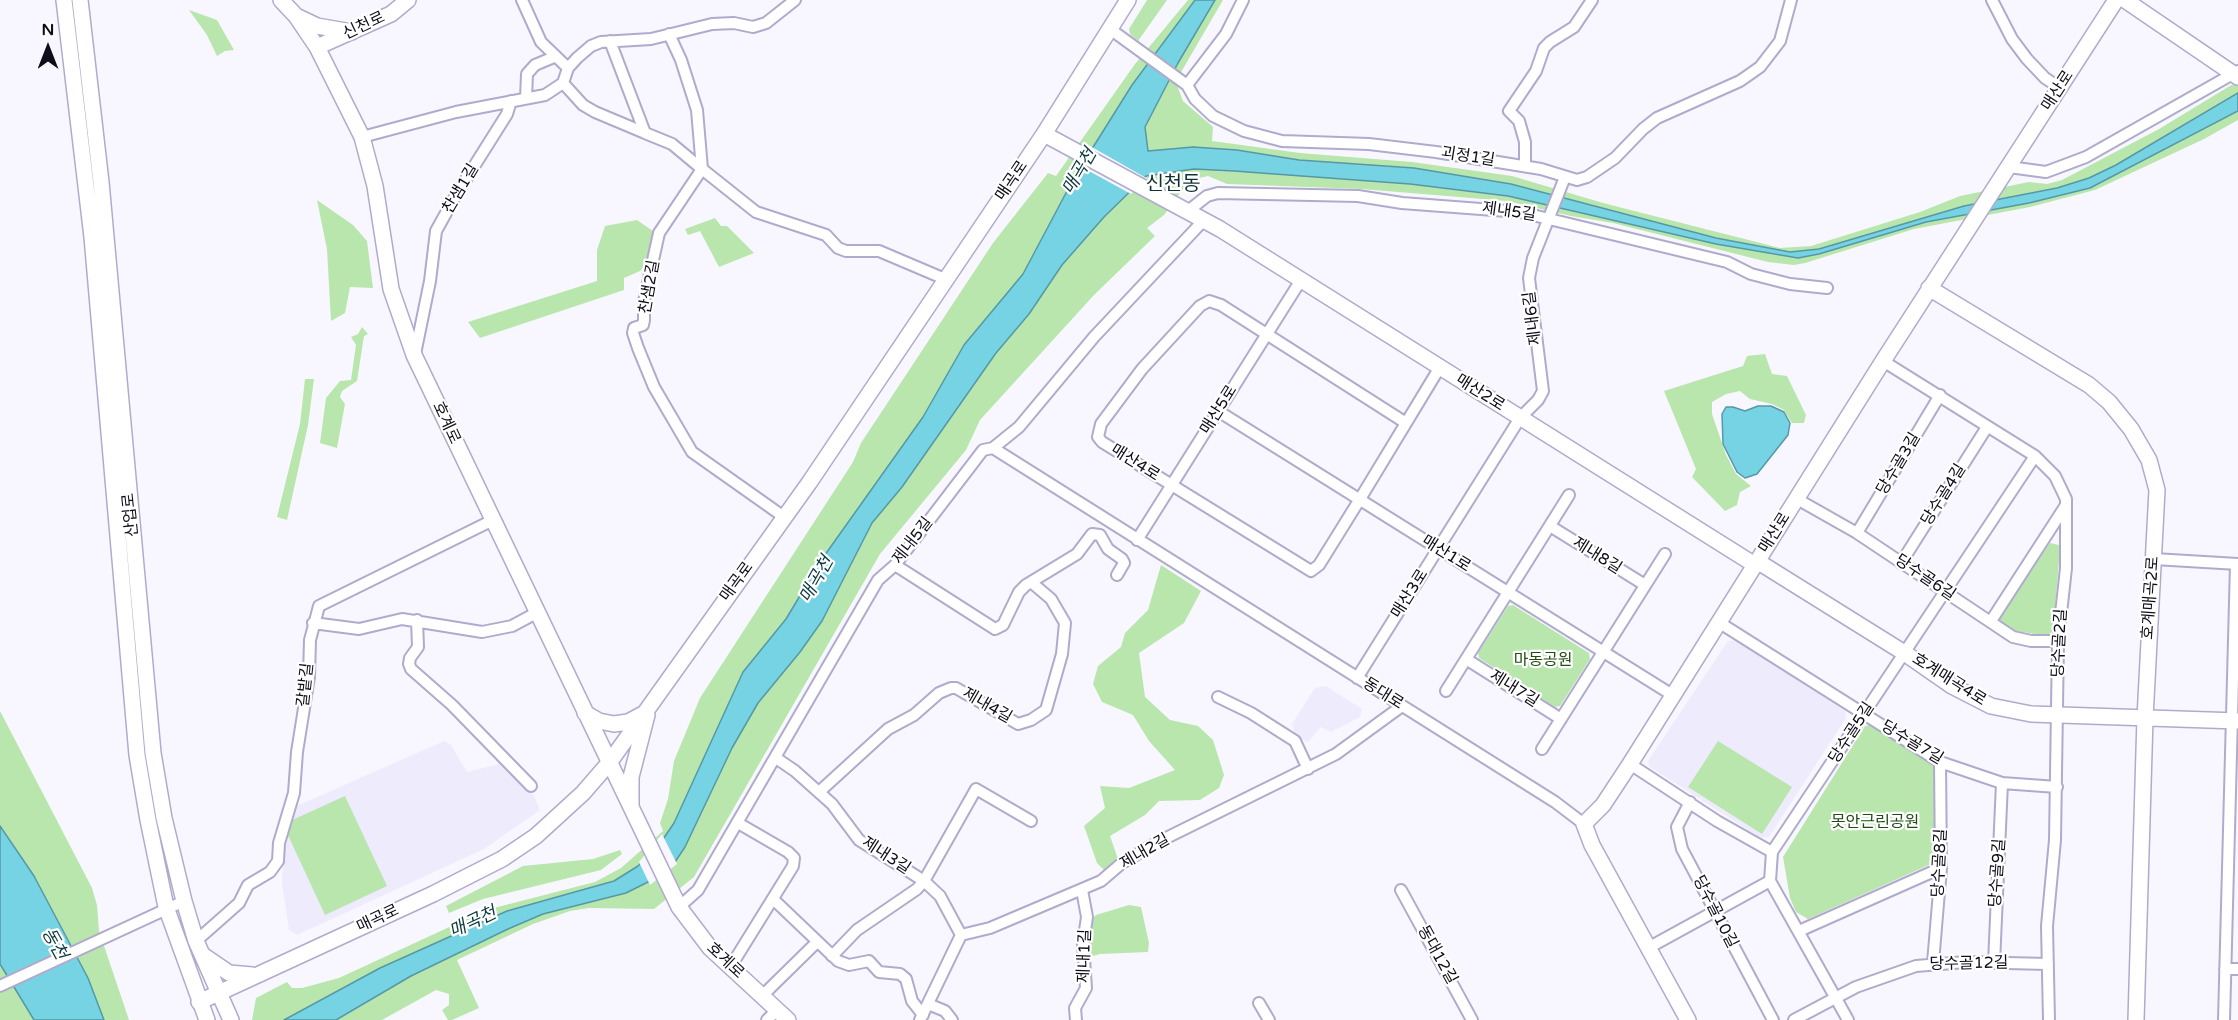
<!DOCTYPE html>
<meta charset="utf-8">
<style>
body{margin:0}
#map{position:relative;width:2238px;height:1020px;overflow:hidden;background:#f8f7ff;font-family:"Varela Round",sans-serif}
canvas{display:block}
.north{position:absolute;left:18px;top:18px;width:60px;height:60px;-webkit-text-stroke:4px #fff;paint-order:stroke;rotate:0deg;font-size:16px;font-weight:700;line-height:24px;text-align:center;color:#0f0d19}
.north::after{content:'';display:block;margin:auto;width:21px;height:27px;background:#0f0d19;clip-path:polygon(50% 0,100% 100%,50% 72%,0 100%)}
</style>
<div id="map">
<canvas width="2238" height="1020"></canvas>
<div class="north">N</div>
</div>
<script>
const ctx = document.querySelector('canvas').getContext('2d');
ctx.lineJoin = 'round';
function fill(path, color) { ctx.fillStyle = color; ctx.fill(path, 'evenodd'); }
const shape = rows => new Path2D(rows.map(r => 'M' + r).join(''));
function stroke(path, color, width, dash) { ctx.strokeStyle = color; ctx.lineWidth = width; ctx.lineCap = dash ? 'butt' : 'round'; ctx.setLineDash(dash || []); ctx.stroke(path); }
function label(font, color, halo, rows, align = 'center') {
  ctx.font = font + ' "Varela Round","Noto Sans KR",sans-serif'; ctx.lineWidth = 4.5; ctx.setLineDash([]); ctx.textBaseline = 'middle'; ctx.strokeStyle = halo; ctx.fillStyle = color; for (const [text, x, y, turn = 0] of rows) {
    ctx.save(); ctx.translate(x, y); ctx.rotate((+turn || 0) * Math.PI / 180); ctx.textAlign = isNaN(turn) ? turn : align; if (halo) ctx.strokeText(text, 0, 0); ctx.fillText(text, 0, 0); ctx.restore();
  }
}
fill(shape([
 [1737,640,1845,711,1846,718,1769,837,1761,838,1650,767,1648,761,1728,641],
 [1326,686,1362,709,1360,717,1331,732,1321,727,1308,742,1296,736,1292,724,1315,688],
 [444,741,451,745,467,772,503,763,534,796,540,810,484,849,297,935,289,930,282,883,284,834,297,806]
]), '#eeebfd');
fill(shape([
 [1147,0,1167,0,1138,41,1130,34,1129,29],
 [1188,0,1195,0,1132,85,1075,176,1023,274,964,345,923,417,822,559,786,619,743,672,674,823,659,845,638,866,614,881,507,911,380,968,284,1020,252,1020,256,998,287,982,292,988,302,988,339,978,486,910,595,882,621,868,663,831,660,823,668,799,674,761,700,698,853,462,861,443,993,243,1048,173,1056,176,1135,64],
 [1215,0,1223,0,1180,74,1177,85,1183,101,1213,127,1212,141,1300,153,1412,162,1512,176,1603,203,1780,248,1811,246,1920,212,1960,196,2029,182,2047,184,2062,180,2159,129,2238,81,2238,93,2116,165,2089,178,2057,188,1964,206,1819,249,1790,252,1716,238,1511,184,1414,168,1299,160,1237,150,1193,147,1148,151,1145,127,1178,63],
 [189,10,217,20,234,50,225,51,217,56,207,35],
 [2238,111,2238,120,2204,139,2095,190,2030,207,1914,229,1805,263,1794,265,1768,262,1613,223,1571,216,1507,201,1362,189,1227,184,1208,176,1195,179,1184,188,1164,215,1147,228,1155,236,1094,295,980,420,966,450,880,554,694,877,654,909,589,908,570,911,533,924,457,960,479,1008,452,1020,448,1020,442,1010,449,1005,449,994,436,990,382,1020,336,1020,411,976,508,929,543,914,626,893,660,876,685,847,732,748,758,703,800,652,822,621,872,523,902,487,996,353,1029,314,1062,265,1104,217,1146,176,1194,169,1234,171,1410,184,1508,196,1716,244,1798,258,1819,254,1926,222,2029,203,2090,188],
 [317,200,353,225,367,241,373,288,350,287,345,313,331,321,327,249],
 [715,218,721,226,727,226,754,253,719,267,700,231,688,235,685,229],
 [637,220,653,231,650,260,640,271,624,278,624,290,480,338,468,322,597,281,597,250,605,226],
 [362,327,368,334,364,336,357,381,342,391,340,397,345,404,337,448,320,443,326,398,340,381,351,380,356,345,351,337,358,334],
 [1765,354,1772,374,1787,376,1806,415,1804,423,1792,423,1784,410,1772,404,1750,399,1740,391,1726,394,1712,402,1712,414,1726,455,1736,474,1751,486,1740,492,1737,505,1725,511,1692,477,1696,469,1664,391,1743,366,1747,356],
 [305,379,314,379,308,425,287,520,277,517,300,424],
 [2050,543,2059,545,2060,549,2053,631,2047,636,2016,631,2000,622,1999,615],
 [1161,565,1201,591,1184,623,1139,653,1145,697,1170,720,1198,726,1213,740,1224,775,1219,788,1200,800,1159,801,1145,815,1110,836,1119,862,1105,871,1097,863,1084,826,1105,808,1100,786,1129,788,1175,770,1149,741,1133,715,1102,702,1093,684,1098,666,1121,647,1125,633,1148,610],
 [1513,605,1589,653,1590,659,1560,706,1555,707,1479,658,1478,653,1508,606],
 [0,711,92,888,97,905,99,931,129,1020,104,1020,88,978,34,876,0,826],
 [1870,725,1930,759,1934,768,1935,858,1933,863,1808,919,1796,912,1790,898,1783,857,1865,726],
 [1718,741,1792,787,1762,834,1688,787],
 [345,796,387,886,325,915,287,833,290,821],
 [620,850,622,854,601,870,483,899,449,913,446,906,523,866,593,859],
 [1129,905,1141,907,1149,943,1148,952,1100,954,1086,958,1091,920,1096,915],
 [0,964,32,1015,34,1020,0,1020]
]), '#b9e6ac');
const water = shape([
 [1195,0,1215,0,1178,63,1145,127,1148,151,1193,147,1237,150,1299,160,1414,168,1511,184,1716,238,1790,252,1819,249,1964,206,2057,188,2089,178,2116,165,2238,93,2238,111,2090,188,2029,203,1926,222,1819,254,1798,258,1716,244,1508,196,1410,184,1234,171,1194,169,1146,176,1104,217,1062,265,1029,314,996,353,902,487,872,523,822,621,800,652,758,703,732,748,685,847,673,865,660,876,626,893,543,914,508,929,411,976,336,1020,284,1020,380,968,507,911,614,881,638,866,659,845,674,823,743,672,786,619,822,559,923,417,964,345,1023,274,1075,176,1132,85,1195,0],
 [1758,406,1771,406,1784,412,1790,423,1788,435,1757,474,1745,478,1737,472,1723,444,1722,414,1726,407,1733,407,1745,411,1758,406],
 [0,826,34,876,88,978,104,1020,34,1020,0,964,0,826]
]);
fill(water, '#75d3e3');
stroke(water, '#5698a6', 1.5);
fill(shape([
 [1090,146,1148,179,1131,194,1078,165],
 [662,834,677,864,650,885,639,862]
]), '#f8f7ff');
const street = shape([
 [522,0,541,42,568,68],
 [1243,0,1226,34,1187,85,1195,99,1213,116,1244,131,1282,141,1369,144,1436,152,1541,169,1577,180,1587,177,1615,158,1643,129,1657,118,1740,81,1760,67,1780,41,1791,0],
 [1992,0,2012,39,2027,59,2045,78,2060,88],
 [1110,29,1187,85],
 [669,34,681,60,697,110,702,169,756,212,826,235,838,248,846,251,879,251,945,279],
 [610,41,645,133,672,144,702,169,659,233,644,301,644,320,643,325,634,328,633,333,638,348,654,387,692,452,784,517],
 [563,83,583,105,595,112,645,133],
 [526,98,527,74,535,65,554,57],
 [362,137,456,112,545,95,563,83,568,68,577,58,591,46,601,42,651,39,712,24,734,23,753,27,766,23,795,0],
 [1525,166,1525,142,1519,121,1509,111,1536,71,1544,48,1550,42,1574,27,1592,0],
 [2009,167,2046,172,2086,157,2238,71],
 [1188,211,1207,196,1218,193,1358,196,1402,203,1520,212,1727,262,1751,274,1790,284,1827,288],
 [415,354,430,281,436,231,456,195,507,114,511,101],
 [1883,361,2035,456,2055,476,2066,499,2066,568,2058,641,2055,840,2047,926,2049,1020],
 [1218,411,1674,696],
 [1406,423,1221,305,1209,301,1200,306,1142,369,1101,424,1098,437,1102,442,1311,571,1319,565,1360,499,1440,367],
 [993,448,1555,802,1584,824],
 [1797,499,1857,533,2013,637,2031,641,2058,641],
 [1550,526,1645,585],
 [1857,533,1940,395],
 [1137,540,1301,280],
 [2154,559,2238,564],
 [1901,563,1987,427],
 [895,565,995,629,1003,625,1019,592,1026,585,1077,554,1092,534,1100,535,1108,549,1122,559,1124,563,1117,575],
 [417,620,418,647,410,658,409,664,411,669,452,705,531,786],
 [1991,621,2066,505],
 [313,623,359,629,402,619,482,632,512,626,538,612],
 [1720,623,1940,762,2002,783,2057,787],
 [1466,659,1561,719],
 [1357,678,1520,418,1538,400,1543,391,1529,278,1533,258,1565,177],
 [1446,691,1569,495],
 [1218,697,1251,713,1295,741,1308,769],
 [1542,749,1665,554],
 [776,758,795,771,832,804,859,840,924,881,940,896,961,935],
 [1630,764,1717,821,1772,852],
 [819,792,888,729,914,715,939,693,951,688,956,688,1018,724,1031,720,1046,710,1062,654,1065,623,1051,599,1031,582],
 [1690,802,1677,827,1682,849,1773,1020],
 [1401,890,1472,1020],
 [773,899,838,961,849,965,869,961,879,972,900,974,906,979,912,1001,923,1015],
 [679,907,698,890,878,580,895,565,983,450,993,448,1019,427,1094,337,1204,220],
 [1799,931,1941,868],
 [196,941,239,903,248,885,270,872,278,861,279,843,294,793,297,752,309,677,310,640,319,606,493,520],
 [1648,948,1770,881],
 [832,956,857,930,917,889,924,881,976,789,1031,821],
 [1933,963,1941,868,1940,762],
 [1994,963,2002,783],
 [731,966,793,866,794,858,788,852,738,823],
 [2225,969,2238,969],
 [0,986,184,901],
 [763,995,817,942],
 [1259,1003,1269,1020],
 [928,1004,945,1011,952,1020],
 [767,1020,778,1009],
 [920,1020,961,935,990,928,1101,881,1122,863,1156,843,1336,754,1402,706],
 [1076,1020,1075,1008,1086,988,1083,944,1087,917,1082,890],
 [1794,1020,1856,987,1916,966,1966,962,2048,964],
 [1848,1020,1770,881,1772,852,2035,456],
 [2224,1020,2236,564]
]);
const secondary = shape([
 [64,0,92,237,137,755,148,820,166,907,207,1020],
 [80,0,101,182,153,753,164,818,184,901,196,941,231,1020],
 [281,0,296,16,317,47,362,137,375,186,391,289,414,355,679,907,710,948,788,1020],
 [2125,0,2238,77],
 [298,17,317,26,352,32],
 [317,47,391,14,408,0],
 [1044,134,1220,229,1755,565],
 [1929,288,2089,385,2109,402,2131,429,2149,460,2157,490,2145,718,2136,1020],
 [1757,561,1906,654,1952,686,1991,706,2031,714,2238,721],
 [585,713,599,721,614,724,628,722,643,714],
 [631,806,631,777,647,715],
 [204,956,229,973,252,975],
 [199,1002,433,894,502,859,536,836,583,793,609,763,809,483,1044,134,1128,0],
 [1688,1020,1592,845,1584,824,1603,805,1630,764,1883,361,2116,0]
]);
stroke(street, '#b0abcd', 14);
stroke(secondary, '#b0abcd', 18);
stroke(street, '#fff', 10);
stroke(secondary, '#fff', 15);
label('16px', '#0f0d19', '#fff', [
 ["신천로",364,26,-25],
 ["매산로",2058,91,-57],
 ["괴정1길",1468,157,9],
 ["매곡로",1012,181,-56],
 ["찬샘1길",461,189,-59],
 ["제내5길",1509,212,8],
 ["찬샘2길",650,287,-80],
 ["제내6길",1533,318,-97],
 ["매산2로",1480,393,32],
 ["매산5로",1219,410,-58],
 ["호계로",446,423,65],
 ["매산4로",1135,463,32],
 ["당수골3길",1899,464,-59],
 ["당수골4길",1944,495,-58],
 ["산업로",131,515,-96],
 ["매산로",1775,533,-58],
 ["제내5길",913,541,-52],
 ["매산1로",1446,554,32],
 ["제내8길",1597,556,32],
 ["당수골6길",1925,578,34],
 ["매곡로",737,582,-54],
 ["매산3로",1410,594,-58],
 ["호계매곡2로",2151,598,-86],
 ["당수골2길",2060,643,-87],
 ["호계매곡4로",1949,680,32],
 ["갈밭길",306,685,-84],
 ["제내7길",1514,689,32],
 ["동대로",1383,694,32],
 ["제내4길",987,706,30],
 ["당수골5길",1852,733,-57],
 ["당수골7길",1912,743,31],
 ["제내2길",1145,852,-30],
 ["제내3길",886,856,33],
 ["당수골8길",1940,863,-87],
 ["당수골9길",1998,873,-86],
 ["당수골10길",1715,912,63],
 ["매곡로",378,919,-25],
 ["동대12길",1437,955,61],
 ["제내1길",1085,956,-88],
 ["호계로",725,961,43],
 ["당수골12길",1969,964,-1]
]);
label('16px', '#214c14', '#fff', [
 ["마동공원",1543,661],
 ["못안근린공원",1875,823]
]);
label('italic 18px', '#0e3b42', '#fff', [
 ["매곡천",1080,172,-60],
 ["매곡천",817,580,-61],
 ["매곡천",473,923,-25],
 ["동천",54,944,61]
]);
label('20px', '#0e3134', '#fff', [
 ["신천동",1173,185]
]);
</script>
